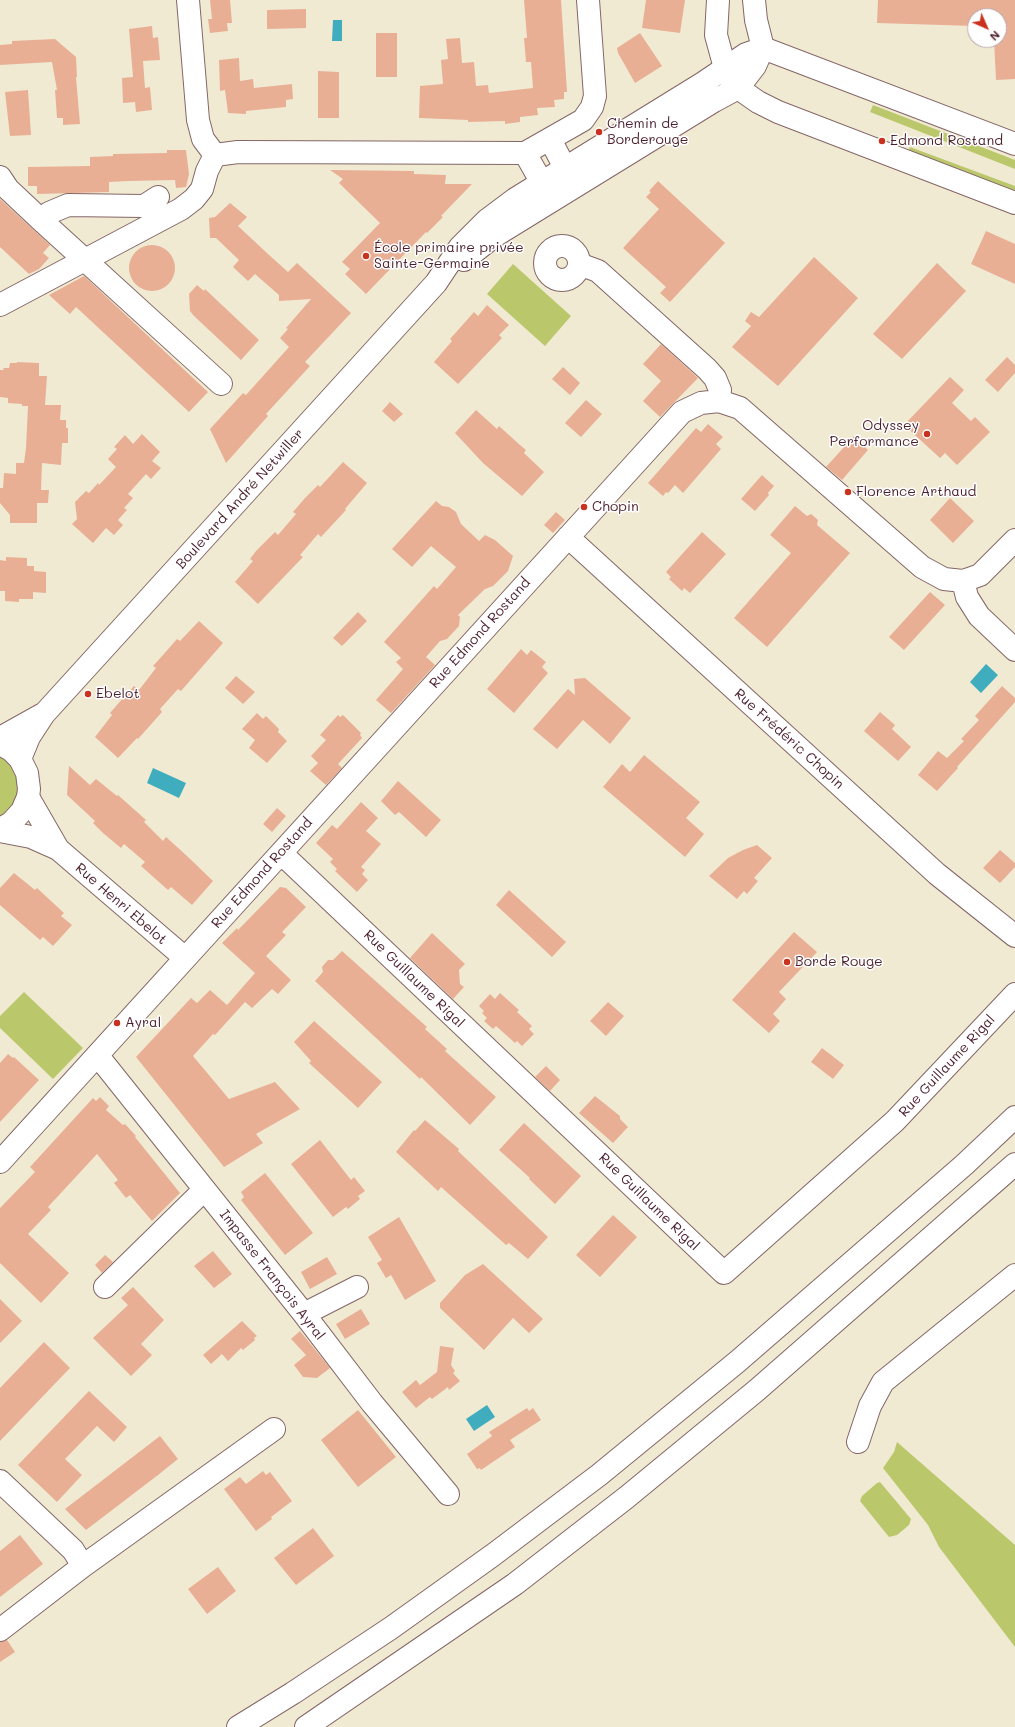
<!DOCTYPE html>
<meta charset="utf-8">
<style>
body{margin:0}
#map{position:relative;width:1015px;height:1727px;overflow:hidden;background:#f1ead3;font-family:Mali,sans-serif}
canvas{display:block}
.north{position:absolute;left:967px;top:8px;width:40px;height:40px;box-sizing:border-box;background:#fff;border:1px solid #b7a5aa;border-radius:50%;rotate:135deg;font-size:11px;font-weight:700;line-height:16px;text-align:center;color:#4a1f2b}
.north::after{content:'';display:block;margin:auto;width:14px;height:18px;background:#c8321e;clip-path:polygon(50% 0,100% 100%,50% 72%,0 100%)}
</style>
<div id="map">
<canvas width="1015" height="1727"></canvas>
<div class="north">N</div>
</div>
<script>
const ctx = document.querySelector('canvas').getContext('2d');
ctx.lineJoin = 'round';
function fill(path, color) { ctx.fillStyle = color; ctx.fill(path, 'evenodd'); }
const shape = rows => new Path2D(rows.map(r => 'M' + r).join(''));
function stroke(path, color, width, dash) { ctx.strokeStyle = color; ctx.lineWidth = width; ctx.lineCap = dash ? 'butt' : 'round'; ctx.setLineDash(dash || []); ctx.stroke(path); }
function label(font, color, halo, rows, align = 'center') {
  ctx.font = font + ' Mali,sans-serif'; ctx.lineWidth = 3; ctx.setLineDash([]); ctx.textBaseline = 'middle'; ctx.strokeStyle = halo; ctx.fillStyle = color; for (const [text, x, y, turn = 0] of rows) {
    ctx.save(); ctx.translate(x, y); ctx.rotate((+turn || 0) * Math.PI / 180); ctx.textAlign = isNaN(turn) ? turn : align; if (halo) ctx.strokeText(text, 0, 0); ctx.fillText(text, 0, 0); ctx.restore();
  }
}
fill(shape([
 [873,105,1015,160,1015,169,870,112],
 [910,147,1015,186,1015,196,907,154],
 [513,264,571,316,545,346,487,294],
 [0,753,11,761,20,781,16,803,0,819],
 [24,992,83,1048,53,1079,0,1028,0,1016],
 [897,1442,1015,1545,1015,1647,939,1547,928,1525,883,1468,894,1452],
 [880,1482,911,1519,909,1525,897,1535,889,1537,860,1501,862,1496,877,1483]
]), '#bac86b');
fill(shape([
 [333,20,342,20,342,41,332,41],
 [986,664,998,675,981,693,970,682],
 [153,768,186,783,179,798,147,783],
 [487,1405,495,1417,474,1431,466,1419]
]), '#40adbe');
fill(shape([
 [210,0,230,0,232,23,227,23,228,31,210,33,208,19,212,19],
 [524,0,561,0,567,92,564,92,564,99,554,100,555,107,537,108,538,115,520,117,520,122,505,124,505,121,468,122,468,120,419,118,420,86,443,84,441,60,448,59,446,39,460,38,462,63,474,62,476,86,488,85,489,93,533,88,531,62,526,62,524,38,527,38],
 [646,0,685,0,680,33,642,28],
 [878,0,1015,0,1015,79,996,80,994,40,999,40,999,16,975,16,975,26,877,23],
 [306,9,306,28,267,29,267,10],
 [152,26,153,38,158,37,160,60,143,61,145,88,150,87,152,110,136,112,135,102,123,103,122,78,133,77,129,29],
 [376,33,397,33,397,77,376,77],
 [640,33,662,66,635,83,618,53,617,48],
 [55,39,76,57,77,77,76,77,80,124,63,125,63,118,57,118,55,90,57,90,52,62,0,65,0,45,12,44,12,41],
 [239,58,240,81,253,79,254,88,292,84,293,99,286,100,286,107,246,111,246,114,228,113,225,90,220,91,219,60],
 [318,71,339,72,339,118,318,118],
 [28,90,31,135,10,136,5,92],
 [167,150,186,150,189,174,186,187,176,188,175,180,129,181,109,182,109,192,37,194,37,186,28,186,28,167,90,166,90,157,113,156,113,154,167,153],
 [330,170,414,171,414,174,446,175,445,184,472,184,441,216,443,217,427,233,426,232,366,294,345,274,350,269,342,262,380,223,339,183,343,179],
 [658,181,725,243,670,302,660,293,666,287,623,248,659,209,646,197,651,192,649,191],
 [0,199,50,245,43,253,49,258,39,269,29,274,0,247],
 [230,203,247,217,238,226,268,254,288,272,297,263,351,313,305,362,310,366,266,414,268,416,226,463,210,429,243,393,246,395,289,347,280,338,288,329,286,328,311,299,279,301,279,295,255,274,248,281,233,267,239,260,216,238,210,238,209,218,215,217],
 [986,231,1015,244,1015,284,971,264],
 '129 268a23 23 0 1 1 46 0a23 23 0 1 1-46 0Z',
 [814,257,858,298,778,386,732,347,751,326,745,321,751,312,759,317],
 [937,263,966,291,902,359,873,334],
 [84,276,208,392,189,412,76,307,70,314,49,295],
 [197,285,204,291,205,289,259,340,241,360,194,316,190,311,189,294],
 [487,305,509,325,499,335,502,338,458,384,434,362,452,341,450,339,474,312,478,316],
 [661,344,698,378,660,417,643,401,661,381,643,364],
 [1007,357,1015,365,1015,373,998,392,985,380],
 [17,362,39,363,39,376,47,376,45,405,61,405,60,420,66,420,66,428,68,428,68,443,62,443,61,465,42,463,41,490,49,490,48,503,37,503,37,523,10,523,10,515,0,503,0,488,3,488,4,473,16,474,16,463,24,463,26,448,28,406,22,406,22,404,8,403,8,398,0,397,0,370,4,370,3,368,9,368,10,363,17,363],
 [563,367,580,383,570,395,552,379],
 [950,377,964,390,952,403,971,421,975,417,990,432,957,465,945,453,940,458,904,425],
 [586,400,602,414,581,437,565,423],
 [390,402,403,414,394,422,382,411],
 [476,410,497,429,499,426,520,445,526,450,524,453,544,472,522,496,483,463,455,433],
 [708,424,723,437,716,444,721,449,683,493,675,485,668,493,666,492,663,496,648,483,696,428,701,432],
 [142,434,160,452,152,461,161,468,151,479,146,474,128,494,133,498,124,508,127,510,118,520,123,525,114,535,106,528,93,543,72,524,77,519,75,502,86,491,89,493,98,483,99,485,116,467,108,459,117,449,114,447,125,435,133,444],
 [854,436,868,450,842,480,826,467],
 [343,462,367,483,345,509,346,510,321,537,318,534,300,555,303,557,258,604,235,582,253,561,250,559,256,551,275,532,278,535,296,514,293,512,305,498,318,485,320,487],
 [762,475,774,486,768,493,769,495,755,511,741,499],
 [950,498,974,521,953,543,930,520],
 [436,501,442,506,449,507,456,512,461,524,479,541,485,535,495,540,513,556,508,571,493,586,485,589,458,615,460,617,459,626,447,639,440,641,426,657,435,665,391,713,376,700,403,669,396,662,401,658,384,642,434,586,437,589,456,567,431,546,412,567,392,549],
 [795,506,807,516,811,514,818,520,817,525,850,553,767,647,734,618,791,553,770,535],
 [556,512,565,520,553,533,544,525],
 [702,532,726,554,690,593,684,588,682,591,669,579,671,577,666,572],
 [6,557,27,558,27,566,34,566,34,571,46,572,46,593,33,592,33,599,19,599,19,602,5,601,5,591,0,591,0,560,6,561],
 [930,592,945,605,904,650,889,637],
 [358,612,367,621,342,646,333,638],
 [199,621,223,643,181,691,178,689,160,709,162,712,138,739,137,738,118,758,95,737,112,715,110,713,116,706,134,686,139,690,156,668,153,666,163,655,177,639,180,641],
 [521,649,527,655,531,650,546,662,542,667,548,673,514,713,487,689],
 [236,676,255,692,243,704,225,688],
 [585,678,631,718,610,744,583,720,557,749,533,729,568,689,575,695,574,679],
 [1002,686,1015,698,1015,702,957,767,958,768,937,791,918,775,938,751,947,758,964,741,961,739,979,720,975,716],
 [880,712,895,725,892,729,911,747,898,761,864,731],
 [257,713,263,719,266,716,279,729,278,732,287,741,267,763,249,748,255,740,242,729],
 [338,715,340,717,343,715,361,733,360,735,362,738,338,764,342,768,326,785,310,771,318,763,311,756,326,740,320,735],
 [644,755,700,802,686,818,704,834,685,857,603,787,622,764,630,772],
 [69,766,90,785,96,779,117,796,118,795,146,820,144,822,163,841,166,837,186,855,213,881,192,905,171,887,168,890,141,866,145,862,124,844,121,848,103,833,93,823,95,821,67,795],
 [398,781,441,820,426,837,399,812,395,815,381,801],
 [361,802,378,818,366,831,381,844,361,867,365,870,362,874,368,880,357,892,335,871,337,869,330,862,333,859,316,843,332,825,337,829],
 [277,808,286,816,272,832,263,824],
 [757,845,772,858,754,878,758,881,747,894,744,891,737,899,709,876,728,858,743,850],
 [1000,850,1015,863,1015,867,1000,883,983,868],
 [14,873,35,890,37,888,64,913,61,916,72,925,53,946,43,937,40,940,0,905,0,888],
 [280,887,286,888,306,907,282,932,286,935,266,956,291,980,278,994,272,989,252,1008,245,1002,215,1035,213,1034,193,1056,229,1099,275,1082,300,1109,256,1134,263,1143,224,1167,136,1057,191,998,197,1003,210,990,227,1005,255,973,222,943,237,928,238,930],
 [509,890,566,942,552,957,496,905],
 [794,932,817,952,779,992,786,999,773,1014,780,1021,769,1033,732,1000],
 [432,933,465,964,459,970,460,984,464,987,453,999,410,958],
 [342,951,427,1027,425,1029,447,1049,445,1051,496,1097,470,1125,421,1077,420,1079,315,981,323,972,322,967,328,960,333,960],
 [500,993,519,1010,517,1012,532,1026,529,1029,534,1034,522,1046,517,1041,515,1043,496,1026,493,1029,484,1021,487,1018,482,1013,484,1011,479,1006,490,994,495,999],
 [608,1002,624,1016,606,1036,590,1021],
 [314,1021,382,1082,358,1108,309,1063,311,1061,294,1042],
 [822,1048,844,1065,833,1079,811,1062],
 [8,1054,13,1058,14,1057,39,1080,0,1122,0,1063],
 [546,1066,560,1080,550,1091,535,1077],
 [595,1096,620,1116,620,1119,628,1127,613,1143,579,1113],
 [100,1097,109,1106,106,1110,123,1125,125,1124,136,1136,135,1137,180,1193,152,1221,130,1195,126,1198,114,1183,118,1180,97,1154,48,1207,51,1210,28,1234,69,1273,41,1303,0,1263,0,1208,35,1172,30,1167,93,1098,96,1101],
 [425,1120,459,1149,458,1151,548,1237,528,1259,509,1243,506,1245,441,1187,438,1191,396,1152,414,1130,415,1131],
 [524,1123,581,1176,555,1204,529,1179,530,1178,499,1150],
 [320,1140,351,1180,354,1177,365,1191,358,1196,360,1199,348,1209,346,1207,333,1217,291,1164],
 [265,1173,313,1233,285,1255,241,1200,244,1197,241,1192],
 [613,1215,637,1237,600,1277,576,1255],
 [399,1217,436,1281,405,1300,391,1275,386,1278,377,1263,382,1260,368,1237],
 [213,1251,232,1274,214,1288,194,1266],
 [105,1255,113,1262,102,1273,95,1265],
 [327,1257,337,1274,310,1289,301,1272],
 [483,1264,543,1319,529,1333,513,1318,484,1350,440,1308,440,1303,465,1275],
 [133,1287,164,1320,141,1344,152,1355,131,1376,93,1338,128,1305,121,1298],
 [0,1299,22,1321,0,1343],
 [361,1309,370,1324,345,1339,336,1324],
 [242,1321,257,1336,254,1338,255,1340,243,1350,241,1348,228,1361,222,1354,211,1364,203,1355],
 [300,1331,330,1368,317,1378,303,1377,294,1365,306,1355,291,1339],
 [44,1342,70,1368,0,1441,0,1388],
 [440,1346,454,1348,451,1365,455,1371,453,1373,460,1381,449,1390,448,1387,432,1399,430,1397,416,1408,402,1392,416,1380,420,1385,437,1372],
 [89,1391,127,1427,114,1442,97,1426,65,1459,82,1475,57,1502,18,1465],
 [527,1408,529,1411,533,1408,541,1420,510,1440,515,1447,481,1470,480,1468,477,1469,467,1454,492,1436,489,1432],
 [358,1410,396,1457,358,1487,321,1440],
 [160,1436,178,1459,158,1475,86,1530,65,1509],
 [263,1471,266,1475,270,1472,292,1501,271,1517,272,1519,256,1531,224,1489,240,1477,246,1484],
 [313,1528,334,1556,296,1585,274,1558],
 [20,1535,43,1564,0,1597,0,1551],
 [218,1567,236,1591,207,1614,188,1589],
 [7,1640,15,1652,0,1662,0,1642]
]), '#e8af95');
const minor = shape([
 [188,0,198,120,203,139,215,155],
 [718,0,716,35,725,68,730,79,738,88],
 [754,0,756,20,763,48],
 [550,139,565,168],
 [525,153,542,183],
 [215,155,238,152,525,153,583,120,592,107,595,96,588,0],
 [0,177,8,189,42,221,221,384],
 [42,221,49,213,68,205,144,206,158,197],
 '545 263a17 17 0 1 1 34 0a17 17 0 1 1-34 0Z',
 [579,264,598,271,707,369,715,378,720,390,719,401],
 [0,305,181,209,194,199,202,189,207,171,215,155],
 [568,537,937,874,1015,936],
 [963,581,967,597,979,616,1015,650],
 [28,797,58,849],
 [0,831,31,837,58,849,185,958],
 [281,853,724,1273,895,1121,1015,994],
 [98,1056,304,1314,372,1403,448,1494],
 [0,1162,682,412,701,403,719,401,740,408,922,567,944,579,963,581,980,575,1015,540],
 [105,1287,204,1190],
 [304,1314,357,1287],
 [858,1442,870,1406,883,1382,1015,1275],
 [0,1481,73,1550,83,1566],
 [0,1630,83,1566,274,1429]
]);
const major = shape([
 [763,48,1015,144],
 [738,88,758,102,778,112,1015,203],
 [464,260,493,237,714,101,738,88,755,66,763,48],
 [0,738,43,714],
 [0,744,11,750,20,759,27,773,29,789,28,797,22,811,11,823,0,829],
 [20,759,29,737,44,714,436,283,460,247,487,220,515,199,703,83,746,54,763,48]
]);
const highway = shape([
 [238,1727,293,1693,391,1628,493,1555,599,1475,737,1362,964,1165,1015,1117],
 [306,1727,515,1584,627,1497,757,1390,1015,1164]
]);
stroke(minor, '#846666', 24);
stroke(major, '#846666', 24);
stroke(highway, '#846666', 24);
stroke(minor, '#fff', 22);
stroke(major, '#fff', 22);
stroke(highway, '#fff', 22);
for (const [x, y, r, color] of [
 [599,132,4,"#c8321e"],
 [882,141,4,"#c8321e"],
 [366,256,4,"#c8321e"],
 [927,434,4,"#c8321e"],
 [848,492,4,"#c8321e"],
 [584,507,4,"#c8321e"],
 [88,694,4,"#c8321e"],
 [787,962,4,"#c8321e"],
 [117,1023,4,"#c8321e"]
]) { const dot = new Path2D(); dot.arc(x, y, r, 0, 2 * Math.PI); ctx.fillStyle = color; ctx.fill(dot); stroke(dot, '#fff', 1.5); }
label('14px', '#4a1f2b', '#fff', [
 ["Chemin de",607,124],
 ["Borderouge",607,140],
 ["Edmond Rostand",890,141],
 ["École primaire privée",374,248],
 ["Sainte-Germaine",374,264],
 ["Odyssey",919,426,"right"],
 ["Performance",919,442,"right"],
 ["Florence Arthaud",856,492],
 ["Chopin",592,507],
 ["Ebelot",96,694],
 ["Borde Rouge",795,962],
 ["Ayral",125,1023]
], 'left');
label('14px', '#4a1f2b', '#fff', [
 ["Boulevard André Netwiller",240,499,-48],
 ["Rue Edmond Rostand",480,633,-48],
 ["Rue Frédéric Chopin",789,739,42],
 ["Rue Edmond Rostand",262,873,-48],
 ["Rue Henri Ebelot",121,904,41],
 ["Rue Guillaume Rigal",414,979,44],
 ["Rue Guillaume Rigal",947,1066,-47],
 ["Rue Guillaume Rigal",649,1202,44],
 ["Impasse François Ayral",272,1275,52]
]);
</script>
